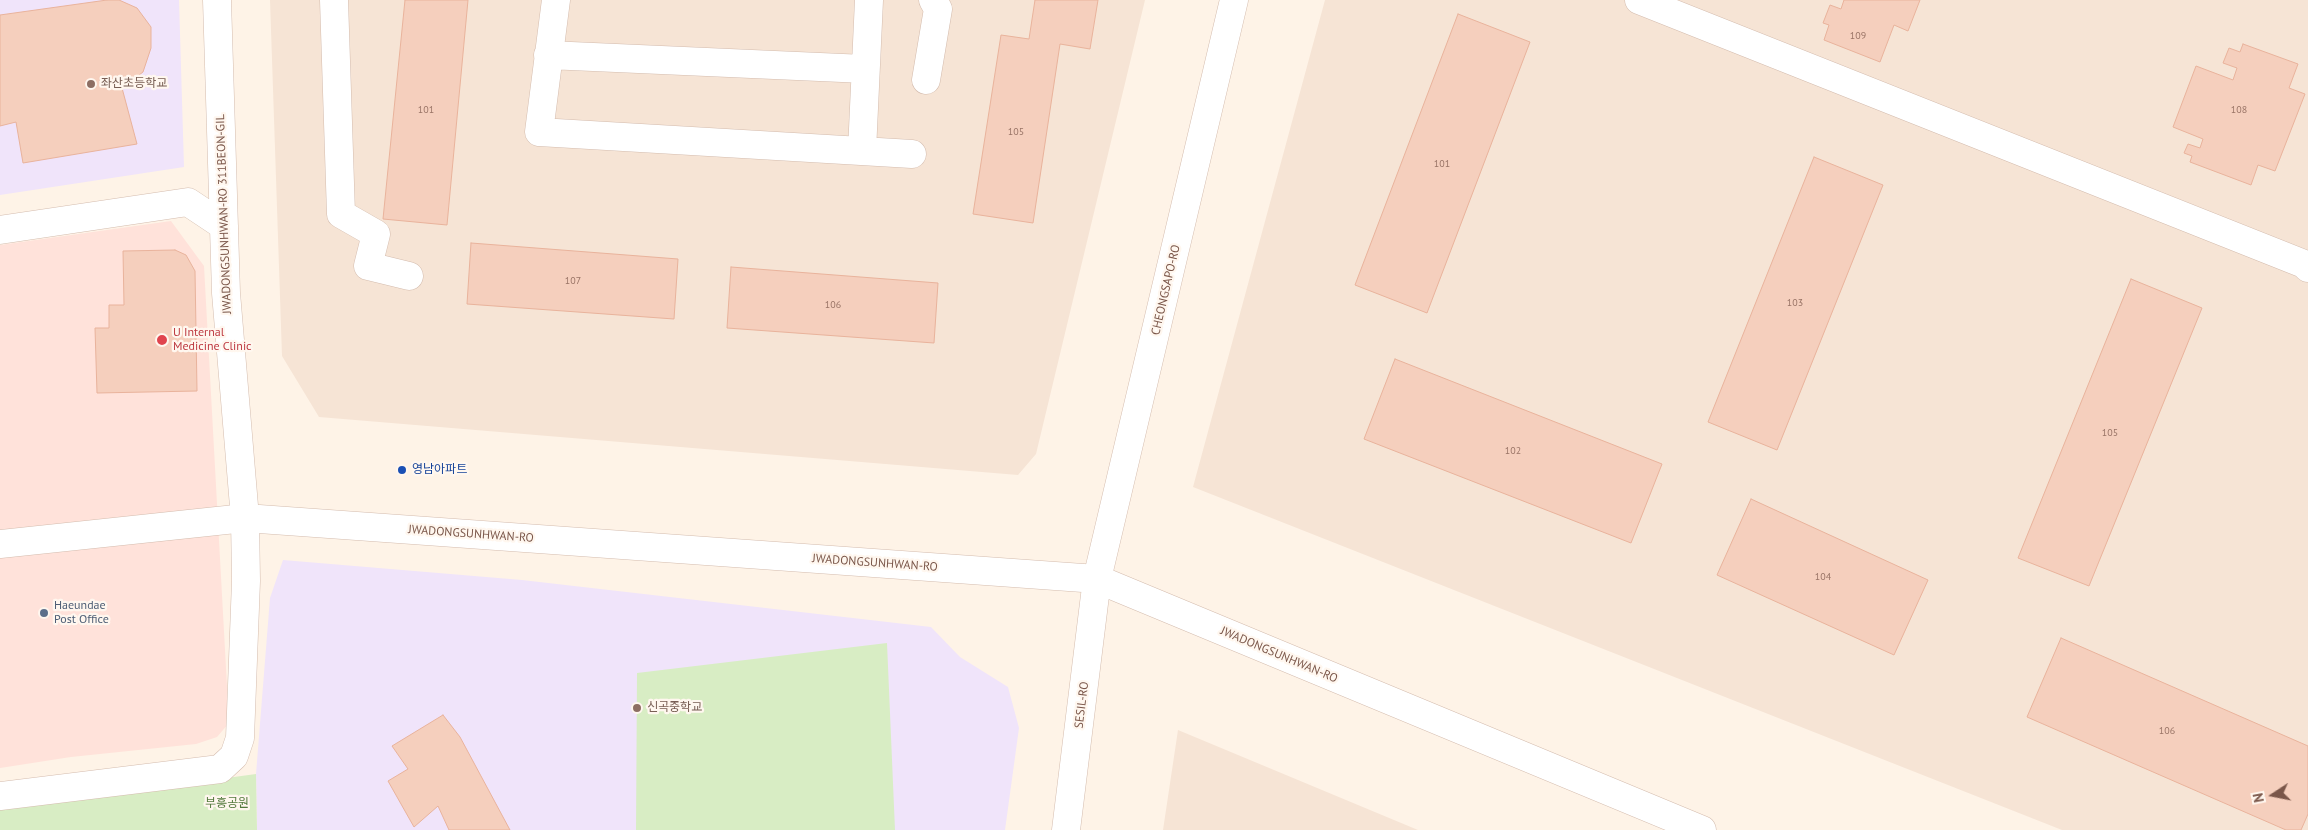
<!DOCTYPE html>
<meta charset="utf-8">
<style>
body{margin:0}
#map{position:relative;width:2308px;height:830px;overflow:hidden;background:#fef3e7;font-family:"PT Sans",sans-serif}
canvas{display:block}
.north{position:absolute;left:2248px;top:770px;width:50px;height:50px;-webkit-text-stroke:4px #fff7ef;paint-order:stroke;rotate:259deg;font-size:14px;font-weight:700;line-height:20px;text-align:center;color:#7a5649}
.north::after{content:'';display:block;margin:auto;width:18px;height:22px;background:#7a5649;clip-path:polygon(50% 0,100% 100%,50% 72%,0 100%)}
</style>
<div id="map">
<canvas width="2308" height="830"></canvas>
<div class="north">N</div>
</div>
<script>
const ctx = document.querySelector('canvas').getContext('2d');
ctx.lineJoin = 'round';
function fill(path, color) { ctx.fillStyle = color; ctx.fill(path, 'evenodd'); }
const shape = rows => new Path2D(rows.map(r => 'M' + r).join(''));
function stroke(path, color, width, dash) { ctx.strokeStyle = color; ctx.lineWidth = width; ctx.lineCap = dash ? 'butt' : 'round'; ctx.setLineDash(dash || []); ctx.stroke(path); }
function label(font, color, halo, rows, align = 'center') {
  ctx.font = font + ' "PT Sans","Noto Sans KR",sans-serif'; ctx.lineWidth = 4.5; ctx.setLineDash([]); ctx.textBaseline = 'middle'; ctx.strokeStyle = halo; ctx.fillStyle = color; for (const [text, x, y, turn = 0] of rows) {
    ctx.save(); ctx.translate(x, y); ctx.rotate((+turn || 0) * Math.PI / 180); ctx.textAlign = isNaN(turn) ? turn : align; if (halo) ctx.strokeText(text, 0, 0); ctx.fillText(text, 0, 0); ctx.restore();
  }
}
fill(shape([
 [270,0,1145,0,1036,454,1018,475,319,417,282,356],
 [1325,0,2308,0,2308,830,2062,830,1193,487],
 [1178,730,1418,830,1163,830]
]), '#f6e4d5');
fill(shape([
 [171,221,204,266,229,723,217,737,196,744,71,757,0,768,0,245]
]), '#ffe2da');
fill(shape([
 [0,0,179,0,184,167,0,195],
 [283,560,522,580,931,627,960,657,1008,687,1019,728,1005,830,257,830,256,774,270,598]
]), '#f0e4fa');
fill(shape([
 [887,643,895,830,636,830,637,673],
 [256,774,257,830,0,830,0,809]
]), '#d8edc4');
const building = shape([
 [107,0,119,0,137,8,151,27,151,48,143,72,122,88,137,144,23,163,16,122,0,126,0,15,107,0],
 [405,0,468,0,447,225,383,219,405,0],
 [1035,0,1098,0,1090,49,1060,44,1033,223,973,214,1001,35,1029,39,1035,0],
 [1844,0,1920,0,1908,31,1894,25,1880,62,1824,40,1829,25,1823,23,1830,5,1841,9,1844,0],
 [1458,14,1530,42,1427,313,1355,285,1458,14],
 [2243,44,2298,64,2289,88,2305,94,2275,171,2258,165,2251,185,2190,162,2192,156,2184,153,2188,144,2200,148,2203,139,2173,127,2196,66,2233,80,2237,68,2223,63,2229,48,2240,52,2243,44],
 [1814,157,1883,185,1777,450,1708,422,1814,157],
 [471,243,678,259,674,319,467,304,471,243],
 [175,250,186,255,195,271,197,391,97,393,95,328,109,328,109,305,124,305,123,251,175,250],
 [731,267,938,283,934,343,727,328,731,267],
 [2131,279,2202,308,2089,586,2018,558,2131,279],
 [1395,359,1662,464,1631,543,1364,439,1395,359],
 [1751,499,1928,580,1894,655,1717,575,1751,499],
 [2061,638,2308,746,2308,814,2301,830,2286,830,2027,717,2061,638],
 [443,715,460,737,510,830,449,830,438,806,414,827,388,781,408,769,392,746,443,715]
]);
fill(building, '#f5cfbd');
stroke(building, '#e9b39c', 1);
const minor = shape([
 [334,0,341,214,376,234,368,266,409,276],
 [556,0,539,132,912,154],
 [1639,0,2304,264,2308,268],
 [548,55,865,69],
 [926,80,938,9,933,0],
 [862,151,869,0],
 [0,230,188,202,224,226],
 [0,796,220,769,234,756,240,738,246,581,245,518,226,293,217,0]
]);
const tertiary = shape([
 [0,544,245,518,1097,579,1702,830],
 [1066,830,1097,579,1234,0]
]);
stroke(minor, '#d4bcae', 29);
stroke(tertiary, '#d4bcae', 29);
stroke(minor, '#fff', 28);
stroke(tertiary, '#fff', 28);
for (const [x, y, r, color] of [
 [91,84,5,"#8d6e63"],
 [162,340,6,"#e0444e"],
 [402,470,5,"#1a4fb4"],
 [44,613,5,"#5c6f8a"],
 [637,708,5,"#8d6e63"]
]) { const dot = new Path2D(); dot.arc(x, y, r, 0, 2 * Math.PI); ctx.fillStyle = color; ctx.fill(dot); stroke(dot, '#fff7ef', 2); }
label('10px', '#997466', null, [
 ["109",1858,36],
 ["101",426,110],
 ["108",2239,110],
 ["105",1016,132],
 ["101",1442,164],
 ["107",573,281],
 ["103",1795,303],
 ["106",833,305],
 ["105",2110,433],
 ["102",1513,451],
 ["104",1823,577],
 ["106",2167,731]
]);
label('12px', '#785e54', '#fff7ef', [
 ["좌산초등학교",101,84],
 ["신곡중학교",647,708]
], 'left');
label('12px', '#7a5649', '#fff7ef', [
 ["JWADONGSUNHWAN-RO 311BEON-GIL",224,214,-92],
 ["CHEONGSAPO-RO",1166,290,-77],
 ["JWADONGSUNHWAN-RO",471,534,4],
 ["JWADONGSUNHWAN-RO",875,563,4],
 ["JWADONGSUNHWAN-RO",1279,655,23],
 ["SESIL-RO",1082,705,-83]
]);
label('12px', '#be3a42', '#fff7ef', [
 ["U Internal",173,333],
 ["Medicine Clinic",173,347]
], 'left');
label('12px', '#164399', '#fff7ef', [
 ["영남아파트",412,470]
], 'left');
label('12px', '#4e5e75', '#fff7ef', [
 ["Haeundae",54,606],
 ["Post Office",54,620]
], 'left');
label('12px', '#547a3d', '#fff7ef', [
 ["부흥공원",227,804]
]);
</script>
